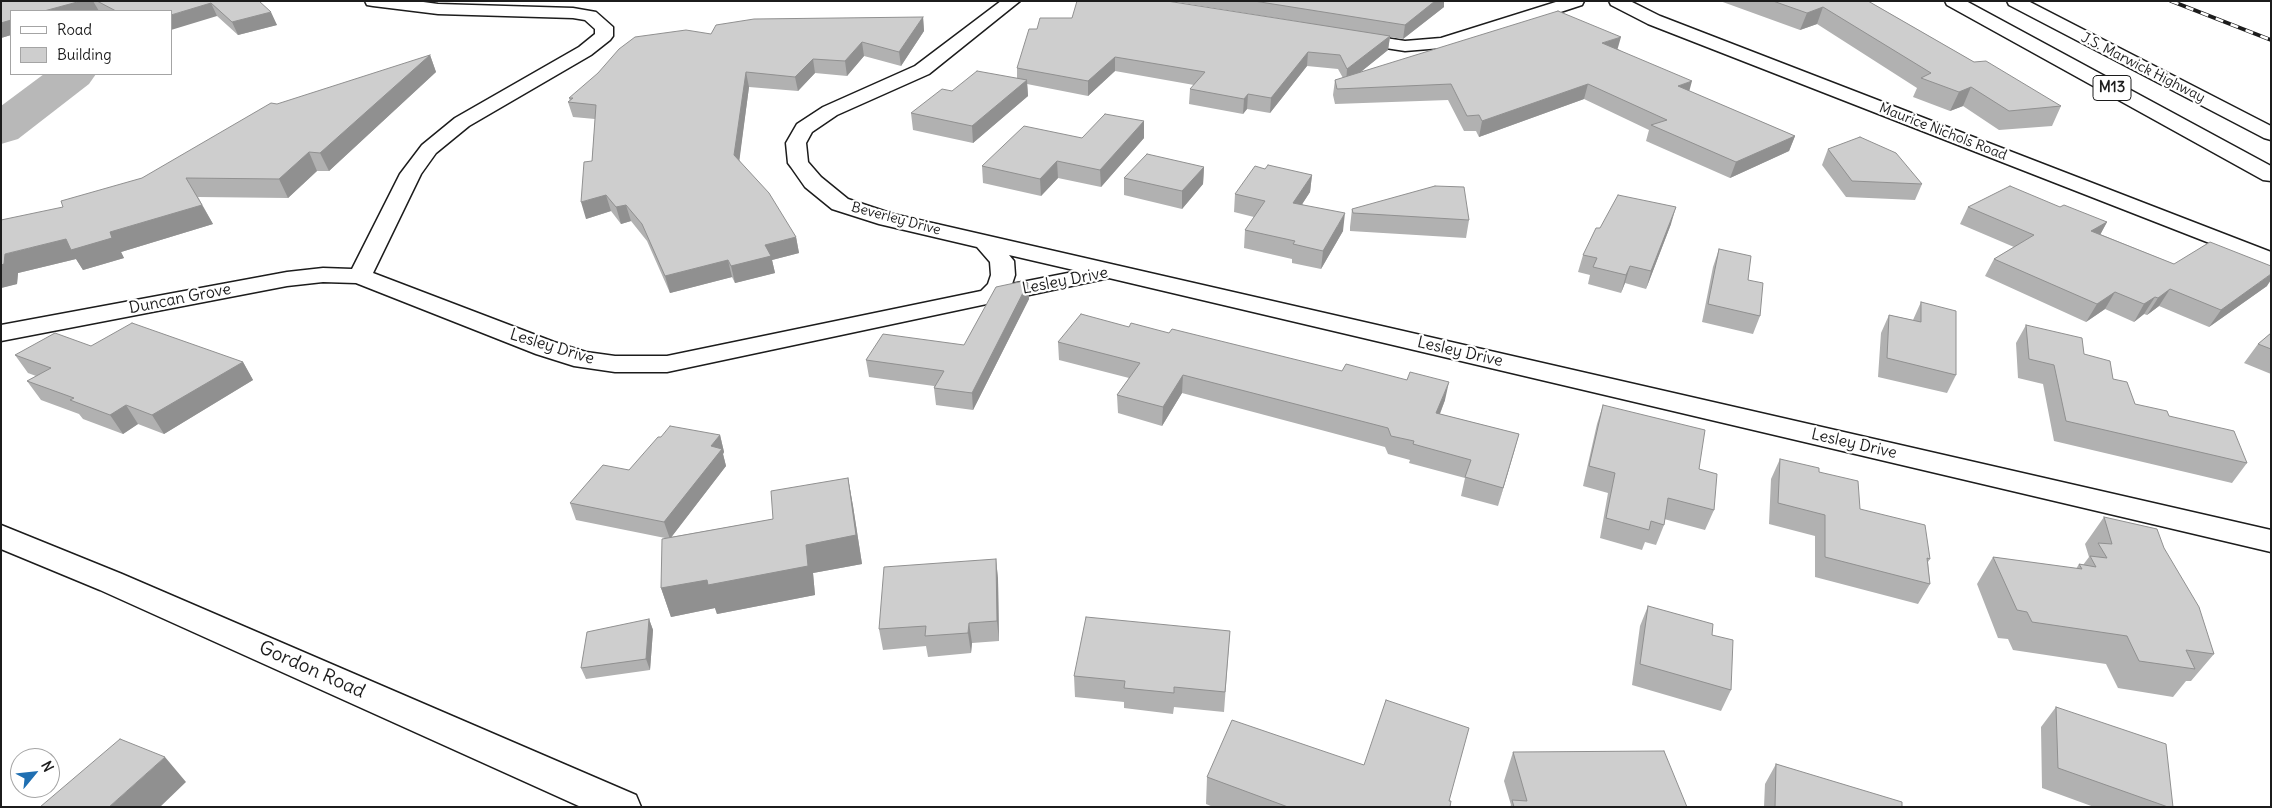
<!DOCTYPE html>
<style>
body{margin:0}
#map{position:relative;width:2272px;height:808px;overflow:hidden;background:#fff;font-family:Delius,sans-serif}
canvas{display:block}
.frame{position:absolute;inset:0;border:2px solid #1c1c1c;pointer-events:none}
.legend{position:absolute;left:10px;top:10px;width:162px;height:65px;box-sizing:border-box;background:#fff;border:1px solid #a4a4a4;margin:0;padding:6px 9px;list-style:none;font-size:15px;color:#1c1c1c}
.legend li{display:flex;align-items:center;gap:10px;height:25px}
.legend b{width:25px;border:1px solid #a4a4a4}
.north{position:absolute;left:10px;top:748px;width:50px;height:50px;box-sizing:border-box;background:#fff;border:1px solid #a4a4a4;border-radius:50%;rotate:62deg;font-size:14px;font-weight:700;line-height:20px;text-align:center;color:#1c1c1c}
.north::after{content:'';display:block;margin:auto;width:18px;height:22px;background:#1f6fb2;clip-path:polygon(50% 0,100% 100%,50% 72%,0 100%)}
</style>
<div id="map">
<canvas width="2272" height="808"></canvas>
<div class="frame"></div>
<ul class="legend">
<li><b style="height:6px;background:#fff"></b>Road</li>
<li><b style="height:14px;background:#cecece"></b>Building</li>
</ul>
<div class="north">N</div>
</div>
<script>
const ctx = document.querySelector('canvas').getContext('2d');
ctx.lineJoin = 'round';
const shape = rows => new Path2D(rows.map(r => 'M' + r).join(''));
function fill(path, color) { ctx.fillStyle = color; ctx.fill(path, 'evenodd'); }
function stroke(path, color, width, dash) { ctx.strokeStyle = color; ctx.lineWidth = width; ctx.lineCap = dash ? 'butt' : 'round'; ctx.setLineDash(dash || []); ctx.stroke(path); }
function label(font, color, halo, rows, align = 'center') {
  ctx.font = font + ' Delius,sans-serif'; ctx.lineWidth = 4.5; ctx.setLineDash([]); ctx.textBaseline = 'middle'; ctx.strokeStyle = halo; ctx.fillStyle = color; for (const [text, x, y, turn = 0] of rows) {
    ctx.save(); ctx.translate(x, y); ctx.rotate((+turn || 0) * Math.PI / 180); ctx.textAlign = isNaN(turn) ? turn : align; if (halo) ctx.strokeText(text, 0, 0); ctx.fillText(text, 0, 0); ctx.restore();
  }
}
fill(shape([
 [44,74,96,74,89,84,18,139,1,144,1,106,44,74]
]), '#b8b8b8');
const minor = shape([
 [365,1,416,1,438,4,573,8,596,12,613,27,613,36,610,40,591,55,469,126,436,153,421,174,373,273,554,342,586,352,615,356,667,356,981,291,988,284,991,275,990,262,977,247,879,224,832,209,805,187,791,167,788,163,786,143,797,124,823,107,915,66,1001,1,1020,1,929,74,837,115,812,132,806,143,808,162,821,177,848,199,893,214,2271,530,2271,552,1109,278,667,372,615,372,574,366,536,354,356,283,323,282,287,286,1,341,1,325,287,272,323,268,352,269,400,174,422,145,455,118,579,47,595,34,595,29,585,20,573,18,438,14,373,6,367,5,365,1],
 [1009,255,1078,271,1012,284,1015,275,1014,261,1009,255],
 [1559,1,1584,1,1582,5,1472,41,1441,48,1405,51,1353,43,1347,42,1344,38,1347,34,1353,33,1405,41,1441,38,1559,1],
 [1609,1,1630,1,1660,16,2271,252,2271,267,1648,24,1611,5,1609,1],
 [1,525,122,574,636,795,641,807,581,807,100,590,1,549,1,525]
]);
const highway = shape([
 [1945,1,1966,1,2271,166,2271,181,2263,180,1947,5,1945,1],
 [2007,1,2028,1,2271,126,2271,140,2264,138,2009,5,2007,1]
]);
stroke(minor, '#1c1c1c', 3);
stroke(highway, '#1c1c1c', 3);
fill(minor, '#fff');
fill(highway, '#fff');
const rail = shape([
 [2171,1,2271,40]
]);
stroke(rail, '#1c1c1c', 4);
stroke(rail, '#fff', 2.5, [8]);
fill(shape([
 [1,1,261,1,261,3,277,25,238,35,217,16,171,11,11,11,11,35,1,38],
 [1170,1,1444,1,1444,7,1403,39,1390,37,1388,50,1360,72,1618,49,1689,91,1795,136,1789,151,1730,178,1646,141,1649,130,1584,99,1479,137,1476,131,1464,131,1448,100,1335,104,1333,95,1335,80,1343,78,1338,69,1307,66,1270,113,1247,109,1243,114,1189,104,1190,89,1194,85,1115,71,1088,96,1027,84,1028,96,973,143,913,130,911,113,952,91,1017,78,1017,68,1037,29,1301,22],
 [1720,1,1868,1,1974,62,2061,106,2052,126,1999,130,1963,106,1950,111,1913,97,1917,88,1817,24,1800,30],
 [923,17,924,31,901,66,864,56,847,76,815,73,798,91,749,87,739,160,796,237,799,253,772,260,775,273,735,283,732,277,670,293,647,241,631,221,621,224,611,211,586,219,592,161,595,119,573,117,568,102,570,101,569,98,711,34],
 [430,55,436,72,329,171,317,171,288,198,198,197,213,224,121,252,124,258,83,270,76,259,18,273,17,284,1,288,63,207,142,178],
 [1144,121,1144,138,1101,187,1058,178,1041,196,983,183,982,166,1082,138],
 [1828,149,1922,184,1915,200,1846,197,1822,165],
 [1204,167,1203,184,1182,209,1124,195,1124,178],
 [1265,169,1312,175,1310,192,1302,204,1343,231,1321,269,1292,263,1292,259,1244,248,1245,230,1254,217,1234,212,1235,194],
 [1968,207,2060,207,2107,222,2100,234,2174,264,2267,286,2209,327,2159,306,2147,315,2144,314,2134,322,2105,309,2086,322,1985,276,1994,259,2014,247,1960,224],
 [1352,209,1469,220,1466,238,1350,231,1350,227],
 [1671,224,1646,289,1625,283,1621,293,1588,284,1590,275,1578,272,1583,255,1600,228],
 [1719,249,1760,316,1753,334,1702,322,1713,267],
 [1028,283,1029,299,973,410,936,405,934,388,934,386,869,377,866,360,964,345],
 [1921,302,1956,375,1947,393,1878,377,1881,333,1889,315,1913,320],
 [2026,325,2084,354,2113,379,2135,404,2169,416,2247,463,2232,483,2054,441,2043,384,2018,378,2016,343],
 [1129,327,1445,400,1440,414,1519,434,1498,506,1461,496,1465,478,1409,463,1410,460,1388,454,1385,447,1182,393,1162,426,1118,413,1117,395,1129,378,1059,360,1058,342],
 [2271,333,2271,374,2244,363,2258,344],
 [91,346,243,362,253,380,164,434,138,424,123,434,83,419,79,414,41,400,27,381,36,376,28,373,15,355],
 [1603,405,1699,469,1714,510,1705,530,1664,519,1664,525,1656,545,1645,542,1642,550,1600,538,1608,493,1583,486,1597,424],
 [720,435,724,452,723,454,726,466,671,537,773,519,848,478,853,506,862,564,813,573,815,595,717,614,715,608,671,617,661,588,665,538,576,520,570,503,629,470,661,437],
 [1780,459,1819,472,1860,509,1930,559,1928,562,1930,584,1918,604,1815,577,1815,536,1769,524,1771,479],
 [2104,517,2164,548,2214,654,2191,681,2186,681,2173,697,2118,688,2106,664,2013,650,2008,639,1998,638,1977,584,1993,557,2076,569,2079,564,2083,565,2089,557,2085,544],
 [996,559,998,579,999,641,972,643,971,653,928,657,926,646,883,650,879,629],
 [1648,606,1712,635,1731,690,1721,711,1632,685,1640,626],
 [649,619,653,630,650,670,586,679,581,668],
 [1230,631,1224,712,1174,707,1173,714,1124,708,1124,702,1075,697,1074,676],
 [2056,707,2173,807,2094,807,2042,788,2041,727],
 [1513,752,1687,807,1510,807,1511,805,1504,781],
 [1776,764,1902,807,1764,807,1765,784],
 [1207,777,1449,801,1450,807,1213,807,1206,804]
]), '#b1b1b1');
fill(shape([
 [81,1,93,1,99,11,44,11],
 [1435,1,1444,1,1444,7,1403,39,1405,25],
 [211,3,217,16,171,30,171,15],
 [1823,7,1817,24,1800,30,1807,13],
 [271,12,277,25,238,35,232,22],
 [923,17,924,31,901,66,899,52],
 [11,20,11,35,1,38,1,23],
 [1390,36,1388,50,1346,84,1347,69],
 [1621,37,1617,51,1602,43],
 [862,42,864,56,847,76,845,61],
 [1308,52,1307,66,1270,113,1271,98],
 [430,55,436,72,329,171,320,153],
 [1115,57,1115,71,1088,96,1088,81],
 [813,59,815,73,798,91,795,77],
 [746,72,749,87,738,171,734,155],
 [1027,80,1028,96,973,143,972,126],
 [1692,81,1688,96,1678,86],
 [1588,84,1584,99,1479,137,1482,121],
 [1971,87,1963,106,1950,111,1959,92],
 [1248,94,1247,109,1243,114,1244,99],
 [1144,121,1144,138,1101,187,1100,170],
 [1795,136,1789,151,1730,178,1736,162],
 [309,152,317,171,288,198,279,179],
 [1057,161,1058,178,1041,196,1040,179],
 [1204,167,1203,184,1182,209,1182,191],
 [1312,175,1310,192,1292,220,1293,203],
 [606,195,611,211,586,219,581,202],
 [202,205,213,224,121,252,124,258,83,270,76,259,18,273,17,284,1,288,1,265,5,254,66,239,110,232],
 [626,205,631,221,621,224,616,207],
 [1676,207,1671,224,1646,289,1651,271],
 [1345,213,1343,231,1321,269,1323,251],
 [2107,222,2098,239,2091,231],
 [796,237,799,253,772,260,775,273,735,283,731,266,765,245],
 [728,260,732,277,670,293,665,276],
 [1630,266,1625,283,1621,293,1626,275],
 [2271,274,2271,280,2267,286,2209,327,2221,310],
 [1028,283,1029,299,973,410,972,393],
 [2170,289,2159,306,2147,315,2158,298],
 [2115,292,2105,309,2086,322,2097,304],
 [2155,297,2144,314,2134,322,2144,304],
 [243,362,253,380,164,434,152,415],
 [1183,375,1182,393,1162,426,1163,407],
 [1449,382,1445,400,1433,431,1436,413],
 [126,405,138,424,123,434,110,415],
 [1519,434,1514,452,1498,506,1503,488],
 [720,435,724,452,723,454,726,466,670,539,664,522,711,446],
 [848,478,853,506,862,564,813,573,815,595,717,614,715,608,671,617,661,588,806,545],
 [996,559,998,579,999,641,997,621],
 [649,619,653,630,650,670,646,659],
 [969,623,972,643,971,653,968,633],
 [165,757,186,782,160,807,109,807]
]), '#909090');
const building = shape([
 [1,1,81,1,44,11,11,11,11,20,1,23,1,1],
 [97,1,259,1,271,12,232,22,211,3,171,15,171,11,116,11,97,1],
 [1077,1,1167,1,1390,36,1347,69,1340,55,1308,52,1271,98,1248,94,1244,99,1190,89,1205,72,1115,57,1088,81,1017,68,1029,29,1037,29,1040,18,1072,18,1077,1],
 [1254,1,1435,1,1405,25,1254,1],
 [1773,1,1868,1,1974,62,1986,61,2061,106,2009,111,1971,87,1959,92,1921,78,1931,73,1823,7,1807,13,1773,1],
 [1558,11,1621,37,1602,43,1692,81,1678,86,1795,136,1736,162,1651,125,1667,120,1588,84,1482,121,1479,115,1467,116,1451,84,1337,89,1335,80,1558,11],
 [923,17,899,52,862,42,845,61,813,59,795,77,746,72,734,155,769,193,796,237,765,245,771,256,731,266,728,260,665,276,642,224,626,205,616,207,606,195,581,202,584,162,592,161,596,105,568,102,573,98,569,98,598,73,619,49,635,37,686,30,711,34,716,25,754,19,923,17],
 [430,55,320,153,309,152,279,179,186,178,202,205,110,232,112,238,71,250,66,239,5,254,4,264,1,265,1,220,63,207,61,201,142,178,271,103,277,104,430,55],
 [977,71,1027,80,972,126,911,113,942,89,952,91,977,71],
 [1105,114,1144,121,1100,170,1057,161,1040,179,982,166,1024,126,1082,138,1105,114],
 [1860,137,1896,153,1922,184,1852,181,1828,149,1860,137],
 [1147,154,1204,167,1182,191,1124,178,1147,154],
 [1268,165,1312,175,1293,203,1345,213,1323,251,1293,244,1295,241,1245,230,1265,201,1235,194,1255,166,1265,169,1268,165],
 [1435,186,1464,187,1469,220,1353,213,1352,209,1435,186],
 [2010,186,2060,207,2064,205,2107,222,2091,231,2174,264,2210,242,2271,266,2271,274,2221,310,2170,289,2158,298,2155,297,2144,304,2115,292,2097,304,1994,259,2034,235,1968,207,2010,186],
 [1618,195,1676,207,1651,271,1630,266,1626,275,1593,267,1597,258,1583,255,1596,228,1600,228,1618,195],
 [1719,249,1751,256,1748,280,1763,283,1760,316,1708,304,1719,249],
 [1024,281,1028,283,972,393,934,388,944,371,866,360,883,334,964,345,996,287,1024,281],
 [1921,302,1956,311,1956,375,1887,358,1889,315,1921,322,1921,302],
 [1081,314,1129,327,1131,323,1169,333,1172,329,1342,371,1346,364,1407,380,1410,372,1449,382,1436,413,1519,434,1503,488,1465,477,1471,460,1413,444,1414,441,1391,436,1388,428,1183,375,1163,407,1117,395,1140,363,1058,342,1081,314],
 [132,323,243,362,152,415,126,405,110,415,70,400,74,398,27,381,51,368,15,355,55,333,91,346,132,323],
 [2026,325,2082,338,2084,354,2110,361,2113,379,2127,382,2135,404,2167,411,2169,416,2234,431,2247,463,2066,421,2054,365,2029,359,2026,325],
 [2271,333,2271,349,2258,344,2271,333],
 [1603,405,1705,430,1699,469,1717,474,1714,510,1668,498,1664,525,1651,521,1649,530,1606,518,1615,473,1589,466,1603,405],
 [670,426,720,435,711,446,722,449,664,522,570,503,603,465,629,470,658,437,661,437,670,426],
 [1780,459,1819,468,1819,472,1858,481,1860,509,1925,525,1930,559,1927,558,1930,584,1825,557,1825,515,1778,503,1780,459],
 [848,478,856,535,806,545,808,566,708,585,707,580,661,588,662,539,773,519,771,491,848,478],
 [2104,517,2157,529,2164,548,2199,607,2214,654,2186,650,2195,669,2139,661,2127,636,2032,622,2027,612,2017,610,1993,557,2082,569,2079,564,2096,567,2090,556,2107,558,2098,543,2112,544,2104,517],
 [996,559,997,621,969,623,968,633,925,636,926,626,879,629,884,567,996,559],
 [1648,606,1713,624,1712,635,1733,640,1731,690,1640,664,1648,606],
 [1086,617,1230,631,1225,692,1174,687,1174,693,1124,688,1125,681,1074,676,1086,617],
 [649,619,646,659,581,668,587,632,649,619],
 [1386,700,1469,728,1449,801,1451,801,1450,807,1288,807,1207,777,1232,720,1364,765,1386,700],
 [2056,707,2166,744,2173,807,2168,807,2058,768,2056,707],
 [120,739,165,757,109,807,40,807,120,739],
 [1664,751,1687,807,1514,807,1512,800,1527,801,1513,752,1664,751],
 [1776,764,1902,802,1902,807,1775,807,1776,764]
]);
fill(building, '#cecece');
stroke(building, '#909090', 1);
label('14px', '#1c1c1c', '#fff', [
 ["J.S. Marwick Highway",2143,68,27],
 ["Maurice Nichols Road",1943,132,21],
 ["Beverley Drive",896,219,15]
]);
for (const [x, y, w] of [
 [2112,88,38]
]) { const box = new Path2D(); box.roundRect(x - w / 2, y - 12.5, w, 25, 4); ctx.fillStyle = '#fff'; ctx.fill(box); stroke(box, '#1c1c1c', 1); }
label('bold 15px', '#1c1c1c', null, [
 ["M13",2112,88]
]);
label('16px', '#1c1c1c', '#fff', [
 ["Lesley Drive",1065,281,-11],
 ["Duncan Grove",180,299,-11],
 ["Lesley Drive",552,347,17],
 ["Lesley Drive",1460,352,13],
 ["Lesley Drive",1854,444,13]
]);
label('19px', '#1c1c1c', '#fff', [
 ["Gordon Road",312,670,24]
]);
</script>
